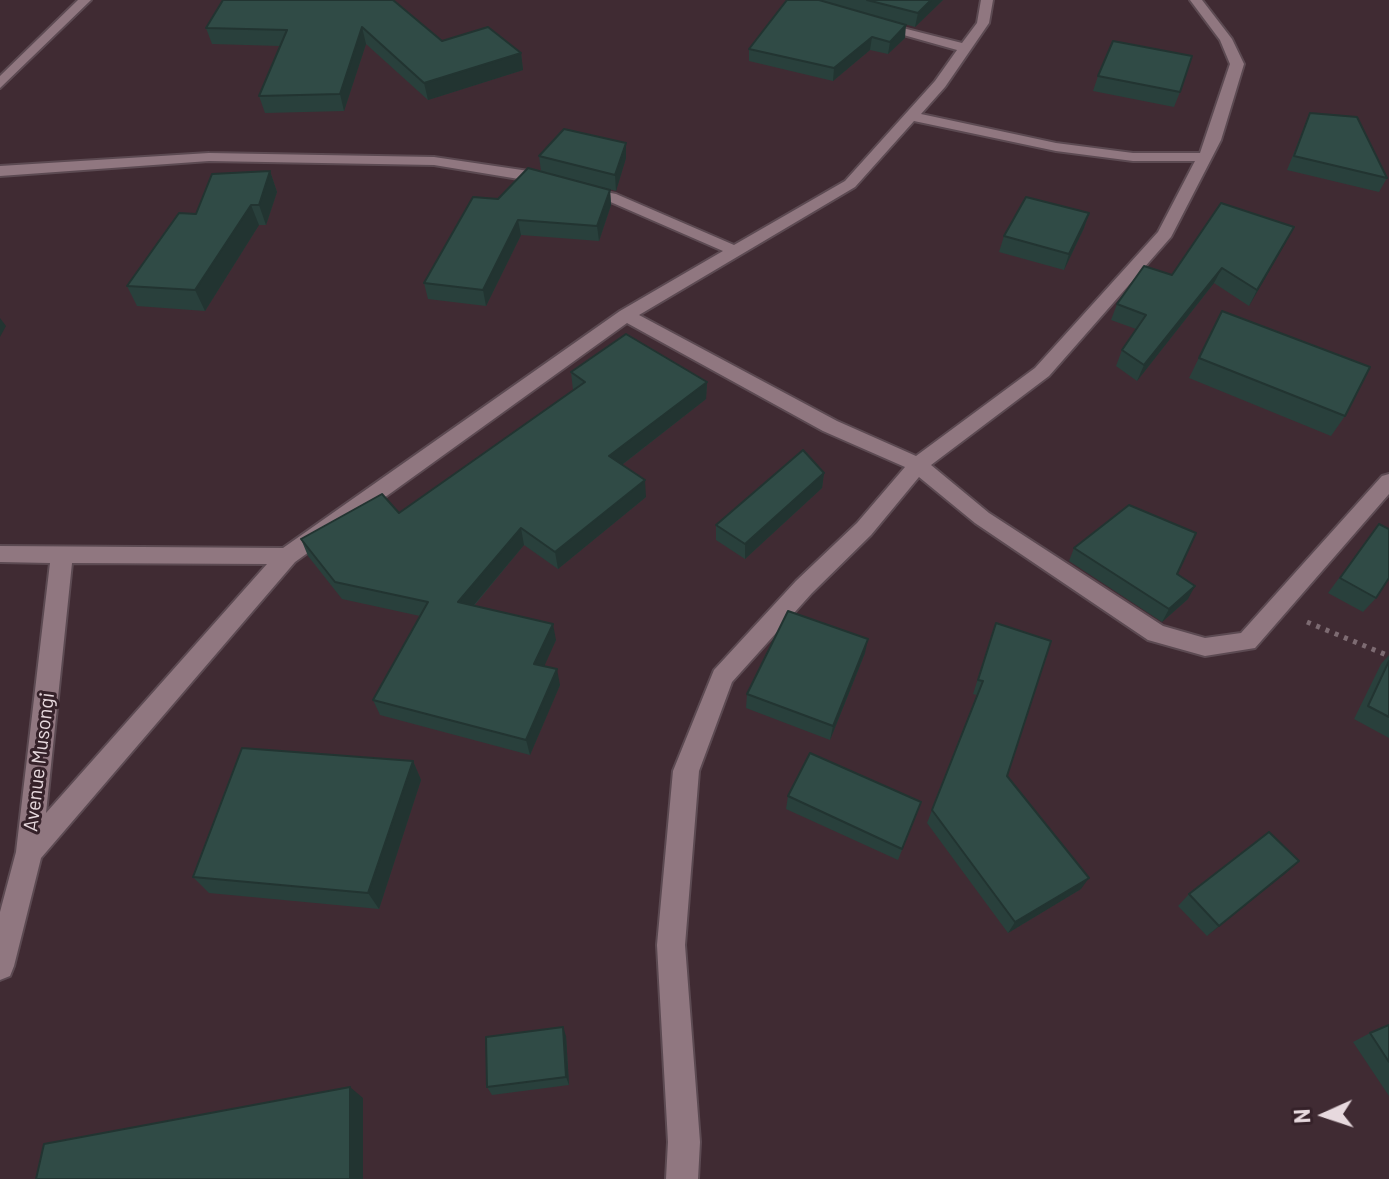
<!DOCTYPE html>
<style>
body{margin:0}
#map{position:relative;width:1389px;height:1179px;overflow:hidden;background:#402b33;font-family:Barlow,sans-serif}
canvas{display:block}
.north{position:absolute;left:1285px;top:1075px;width:80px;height:80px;-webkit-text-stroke:6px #352129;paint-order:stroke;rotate:267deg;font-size:22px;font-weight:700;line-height:32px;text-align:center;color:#e7d9de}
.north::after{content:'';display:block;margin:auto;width:28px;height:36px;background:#e7d9de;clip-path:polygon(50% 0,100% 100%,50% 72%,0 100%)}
</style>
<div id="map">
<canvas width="1389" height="1179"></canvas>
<div class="north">N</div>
</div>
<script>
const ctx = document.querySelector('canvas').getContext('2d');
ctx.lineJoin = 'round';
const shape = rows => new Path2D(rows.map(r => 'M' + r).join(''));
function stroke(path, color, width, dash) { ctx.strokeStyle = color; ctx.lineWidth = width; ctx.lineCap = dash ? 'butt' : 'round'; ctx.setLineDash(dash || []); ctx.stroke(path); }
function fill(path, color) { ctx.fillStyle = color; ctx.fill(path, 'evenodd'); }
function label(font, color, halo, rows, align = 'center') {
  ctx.font = font + ' Barlow,sans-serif'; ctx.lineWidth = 6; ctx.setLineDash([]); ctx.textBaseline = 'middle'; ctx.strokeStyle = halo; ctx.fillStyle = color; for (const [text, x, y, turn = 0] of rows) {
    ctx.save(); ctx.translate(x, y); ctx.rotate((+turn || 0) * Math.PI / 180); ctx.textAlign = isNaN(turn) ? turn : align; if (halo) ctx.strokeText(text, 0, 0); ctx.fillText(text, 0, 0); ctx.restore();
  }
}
const minor = shape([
 [78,0,91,0,0,88,0,76,78,0],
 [981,0,993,0,989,23,945,87,921,114,1056,143,1133,153,1200,153,1230,64,1220,40,1190,0,1202,0,1232,39,1244,64,1221,140,1171,237,1049,376,931,465,989,513,1163,626,1205,638,1241,633,1382,476,1389,474,1389,494,1255,648,1205,656,1148,640,975,523,919,477,871,535,812,593,732,682,699,771,685,945,700,1142,698,1179,666,1179,668,1142,657,945,673,771,714,670,796,581,857,523,905,467,823,431,627,323,295,562,41,858,14,966,10,976,0,980,0,912,16,852,50,563,0,562,0,546,283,548,620,311,723,251,606,200,577,192,577,186,616,194,734,245,845,181,935,81,957,50,875,27,875,21,962,43,977,23,981,0],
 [914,121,1056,151,1133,161,1195,161,1158,232,1035,368,916,456,837,421,639,315,855,187,914,121],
 [72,563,267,564,46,813,72,563],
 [209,153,434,157,549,174,557,179,549,184,434,165,209,161,0,176,0,166,209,153]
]);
stroke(minor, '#5c4a52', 4);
stroke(shape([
 [1307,622,1389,656]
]), '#7d6b72', 5, [4, 6]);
fill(minor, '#907780');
fill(shape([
 [223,0,442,41,521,53,523,70,428,100,366,44,344,111,265,113,259,96,280,46,212,44,206,28],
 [787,0,943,0,915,27,886,19,905,38,888,54,870,50,833,81,749,61,749,49],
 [1098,76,1180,92,1174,107,1093,91],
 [1310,113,1387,178,1379,192,1287,170],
 [539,156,626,158,616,191,541,171],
 [270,171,277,192,266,225,259,225,205,311,137,306,127,286],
 [610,190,611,205,599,241,521,235,486,306,428,299,424,283,498,199],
 [1089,213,1084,228,1064,270,999,252,1004,236],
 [1294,227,1249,306,1214,283,1137,381,1116,366,1122,350,1136,329,1111,320,1117,304,1172,275],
 [1222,311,1345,416,1331,436,1189,378],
 [571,372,707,382,706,399,622,465,646,497,558,569,524,545,474,606,556,640,544,666,560,685,530,755,380,715,373,700,420,616,342,599,308,556,301,539,399,513,573,390],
 [824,473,822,488,745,559,716,540,716,525],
 [1379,524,1376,598,1363,612,1328,593],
 [1074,548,1177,574,1188,599,1162,622,1069,561],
 [996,623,1007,776,1081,889,1008,933,927,823,977,695,973,694],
 [865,653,830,740,746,708,747,694],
 [1389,655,1389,738,1354,719,1381,664],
 [413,761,421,780,379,909,209,893,193,877],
 [788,796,921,802,898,860,786,809],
 [1299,861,1207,936,1178,906,1189,894],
 [1389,1025,1389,1096,1353,1042,1370,1033],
 [566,1036,569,1085,492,1095,487,1087]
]), '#29403c');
fill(shape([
 [931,0,943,0,915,27,918,13],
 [906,25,905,38,888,54,890,42],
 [362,27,366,44,344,111,340,94],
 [872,37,870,50,833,81,834,68],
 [521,53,523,70,428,100,424,83],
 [626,143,626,158,616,191,615,175],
 [270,171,277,192,266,225,259,205],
 [610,190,611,205,599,241,597,226],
 [251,205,259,225,205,311,195,290],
 [1089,213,1084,228,1064,270,1069,254],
 [518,220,521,235,486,306,483,290],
 [1294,227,1286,242,1249,306,1257,290],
 [1222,268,1214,283,1137,381,1144,365],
 [0,318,6,326,0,337],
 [707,382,706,399,610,474,609,456],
 [824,473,822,488,745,559,745,544],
 [645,480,646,497,558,569,555,552],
 [521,528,524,545,463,618,458,602],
 [1195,586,1188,599,1162,622,1169,609],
 [553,624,556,640,538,680,534,664],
 [868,639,865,653,830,740,833,726],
 [557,669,560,685,530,755,526,740],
 [413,761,421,780,379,909,368,893],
 [1299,861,1286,873,1207,936,1219,926],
 [1089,878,1081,889,1008,933,1015,922],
 [563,1027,566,1036,569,1085,566,1077],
 [350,1087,363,1098,363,1179,350,1179]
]), '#223431');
const building = shape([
 [223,0,393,0,442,41,488,27,521,53,424,83,362,27,340,94,259,96,287,30,206,28,223,0],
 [787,0,819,0,906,25,890,42,872,37,834,68,749,49,787,0],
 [867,0,931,0,918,13,867,0],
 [1113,41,1192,56,1180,92,1098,76,1113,41],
 [1310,113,1357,117,1387,178,1294,156,1310,113],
 [564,129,626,143,615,175,539,156,564,129],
 [528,168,610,190,597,226,518,220,483,290,424,283,473,197,498,199,528,168],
 [270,171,259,205,251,205,195,290,127,286,179,213,196,214,212,174,270,171],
 [1026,197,1089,213,1069,254,1004,236,1026,197],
 [1221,203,1294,227,1257,290,1222,268,1144,365,1122,350,1146,315,1117,304,1144,266,1172,275,1221,203],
 [1222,311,1370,367,1345,416,1199,358,1222,311],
 [626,334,707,382,609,456,645,480,555,552,521,528,458,602,553,624,534,664,557,669,526,740,373,700,428,602,335,582,301,539,382,494,399,513,585,382,571,372,626,334],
 [803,450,824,473,745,544,716,525,803,450],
 [1129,505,1196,533,1177,574,1195,586,1169,609,1074,548,1129,505],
 [1379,524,1389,529,1389,578,1376,598,1340,578,1379,524],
 [788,611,868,639,833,726,747,694,788,611],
 [996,623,1051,641,1007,776,1089,878,1015,922,932,810,983,681,978,680,996,623],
 [1389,661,1389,717,1368,706,1389,661],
 [242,748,413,761,368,893,193,877,242,748],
 [810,753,921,802,902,849,788,796,810,753],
 [1269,832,1299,861,1219,926,1189,894,1269,832],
 [1389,1025,1389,1062,1370,1033,1389,1025],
 [563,1027,566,1077,487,1087,486,1037,563,1027],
 [350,1087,350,1179,36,1179,44,1144,350,1087]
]);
fill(building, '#304b46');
stroke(building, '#223431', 2);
label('20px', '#e7d9de', '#352129', [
 ["Avenue Musongi",39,762,-83]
]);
</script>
